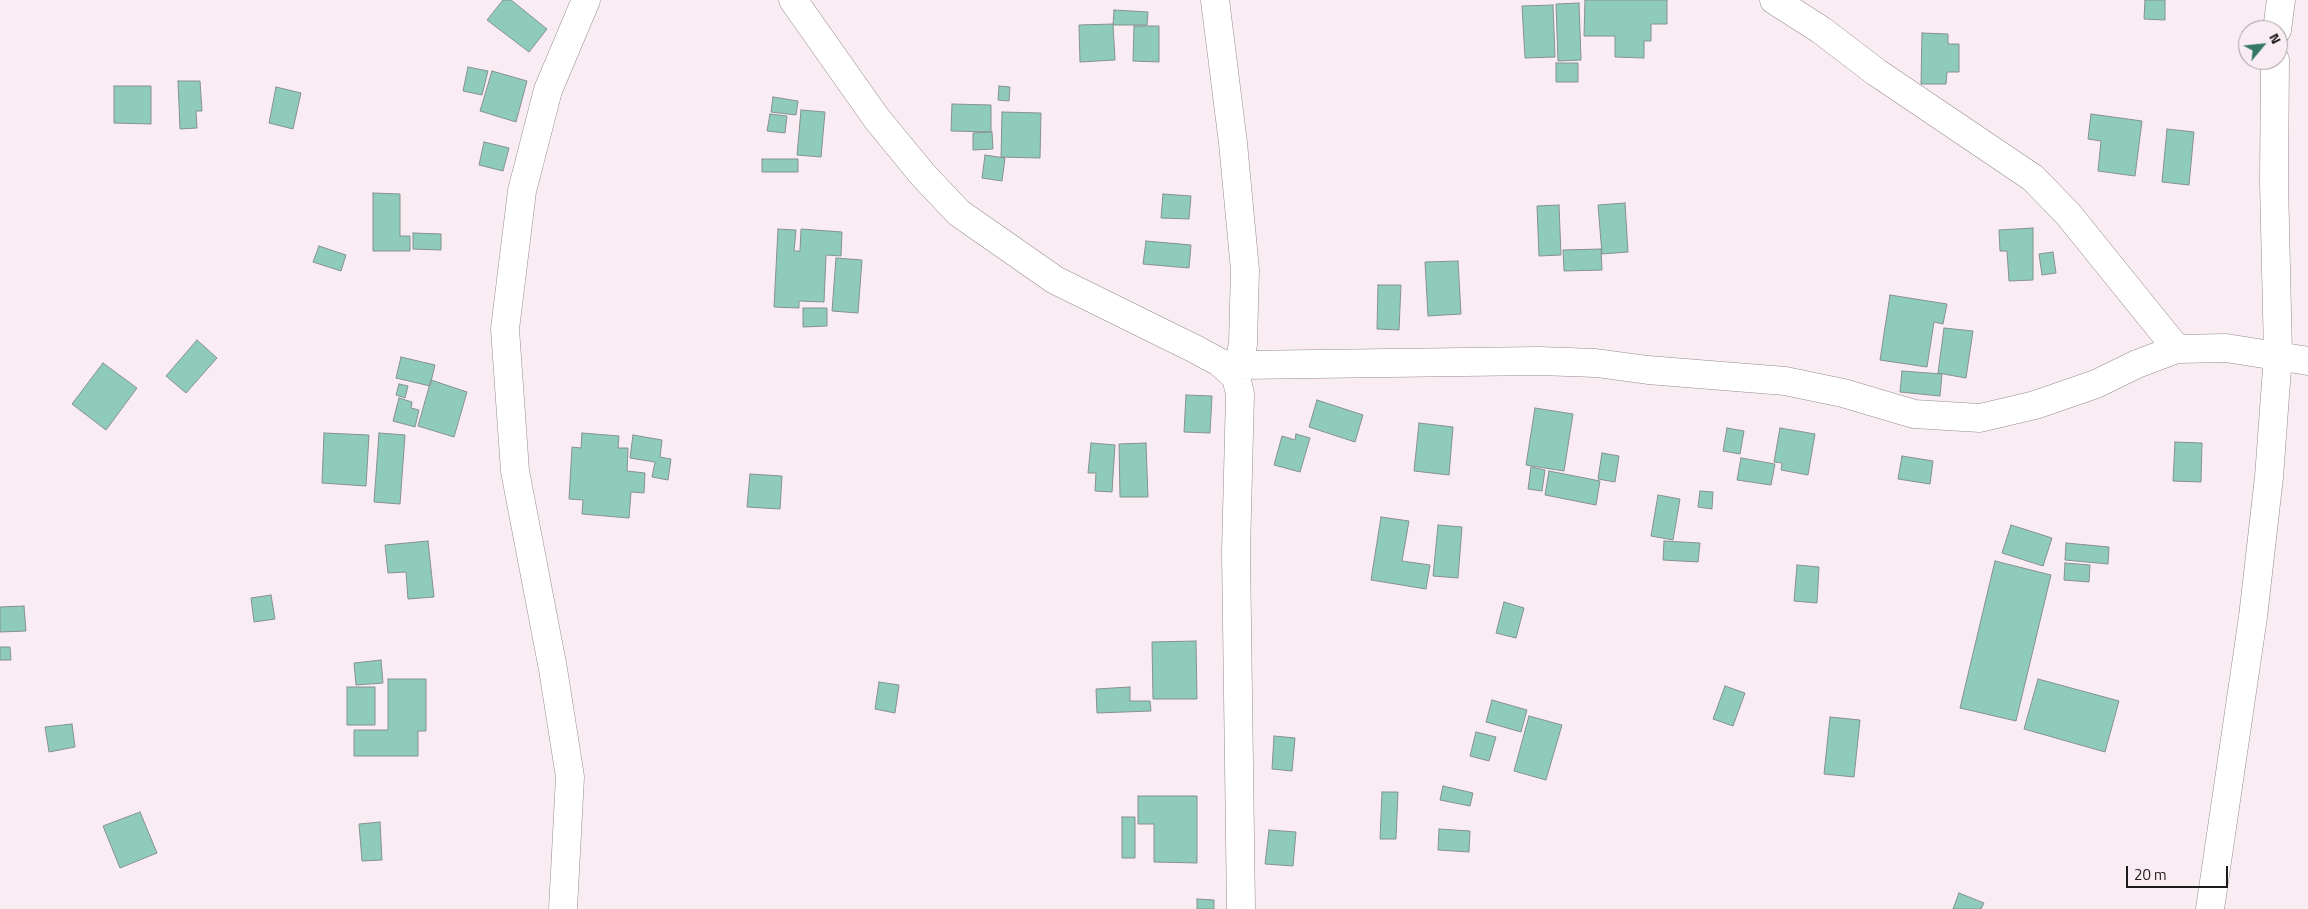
<!DOCTYPE html>
<style>
body{margin:0}
#map{position:relative;width:2308px;height:909px;overflow:hidden;background:#f9edf3;font-family:"Titillium Web",sans-serif}
canvas{display:block}
.north{position:absolute;left:2238px;top:20px;width:50px;height:50px;box-sizing:border-box;background:#f9edf3;border:1px solid #a1999d;border-radius:50%;rotate:62deg;font-size:14px;font-weight:700;line-height:20px;text-align:center;color:#1d1a1c}
.north::after{content:'';display:block;margin:auto;width:18px;height:22px;background:#367868;clip-path:polygon(50% 0,100% 100%,50% 72%,0 100%)}
.scale{position:absolute;left:2126px;top:866px;width:102px;height:22px;box-sizing:border-box;border:2px solid #1d1a1c;border-top:0;padding-left:6px;font-size:15px;line-height:18px;white-space:nowrap;color:#1d1a1c;-webkit-text-stroke:4px #f9edf3;paint-order:stroke}
</style>
<div id="map">
<canvas width="2308" height="909"></canvas>
<div class="north">N</div>
<div class="scale">20 m</div>
</div>
<script>
const ctx = document.querySelector('canvas').getContext('2d');
ctx.lineJoin = 'round';
function fill(path, color) { ctx.fillStyle = color; ctx.fill(path, 'evenodd'); }
const shape = rows => new Path2D(rows.map(r => 'M' + r).join(''));
function stroke(path, color, width, dash) { ctx.strokeStyle = color; ctx.lineWidth = width; ctx.lineCap = dash ? 'butt' : 'round'; ctx.setLineDash(dash || []); ctx.stroke(path); }
const building = shape([
 [503,0,511,0,547,29,529,52,487,20,503,0],
 [1585,0,1667,0,1667,24,1651,24,1651,41,1644,41,1644,58,1615,57,1615,36,1584,36,1585,0],
 [2145,0,2165,0,2165,20,2144,19,2145,0],
 [1579,3,1581,60,1558,61,1556,4,1579,3],
 [1553,5,1555,57,1525,58,1522,6,1553,5],
 [1114,10,1148,12,1147,25,1113,25,1114,10],
 [1113,24,1115,60,1080,62,1079,25,1113,24],
 [1134,26,1159,26,1159,62,1133,61,1134,26],
 [1922,33,1948,34,1948,44,1959,44,1959,72,1947,72,1946,84,1921,84,1922,33],
 [1556,63,1578,63,1578,82,1556,82,1556,63],
 [468,67,488,71,482,95,463,91,468,67],
 [492,71,527,81,516,122,480,111,492,71],
 [178,81,200,81,202,111,196,111,197,128,180,129,178,81],
 [114,86,151,86,151,124,114,123,114,86],
 [999,86,1010,87,1009,101,998,100,999,86],
 [276,87,301,93,293,129,269,123,276,87],
 [773,97,798,101,796,115,771,112,773,97],
 [952,104,991,105,991,132,951,131,952,104],
 [801,110,825,112,821,157,797,155,801,110],
 [1002,112,1041,113,1040,158,1001,157,1002,112],
 [770,114,787,116,785,133,767,131,770,114],
 [2091,114,2142,121,2135,176,2098,171,2101,141,2088,139,2091,114],
 [2167,129,2194,132,2189,185,2162,182,2167,129],
 [992,132,993,149,973,150,973,133,992,132],
 [484,142,509,148,503,171,479,165,484,142],
 [985,155,1005,158,1002,181,982,178,985,155],
 [762,159,798,159,798,172,762,172,762,159],
 [373,193,400,194,400,236,410,236,410,251,373,251,373,193],
 [1163,194,1191,196,1189,219,1161,218,1163,194],
 [1625,203,1628,252,1602,254,1598,205,1625,203],
 [1559,205,1561,255,1539,256,1537,206,1559,205],
 [2033,228,2033,280,2009,281,2007,251,2000,251,1999,230,2033,228],
 [778,229,796,230,794,251,800,251,801,229,842,232,841,256,826,255,824,302,799,301,799,308,774,307,778,229],
 [413,233,441,234,441,250,413,249,413,233],
 [1146,241,1191,245,1189,268,1143,264,1146,241],
 [319,246,346,255,341,271,313,262,319,246],
 [1601,249,1602,270,1564,271,1563,250,1601,249],
 [2053,252,2056,273,2042,275,2039,254,2053,252],
 [836,258,862,260,858,313,832,311,836,258],
 [1458,261,1461,314,1428,316,1425,262,1458,261],
 [1378,285,1401,285,1399,330,1377,329,1378,285],
 [1890,295,1947,304,1943,324,1934,322,1927,367,1880,360,1890,295],
 [803,308,827,308,827,326,803,327,803,308],
 [1944,328,1973,331,1966,378,1938,373,1944,328],
 [197,340,217,358,186,393,166,376,197,340],
 [401,357,435,365,430,386,396,378,401,357],
 [103,363,137,388,106,430,72,404,103,363],
 [1902,371,1942,374,1940,396,1900,392,1902,371],
 [431,380,467,392,454,437,418,426,431,380],
 [399,384,408,386,405,398,396,395,399,384],
 [1186,395,1212,396,1210,433,1184,432,1186,395],
 [399,398,412,402,411,408,419,410,415,427,393,421,399,398],
 [1317,400,1363,415,1355,442,1309,427,1317,400],
 [1535,408,1573,414,1564,471,1526,465,1535,408],
 [1419,423,1453,427,1449,475,1414,471,1419,423],
 [1727,428,1744,431,1740,454,1723,451,1727,428],
 [1780,428,1815,434,1808,475,1781,470,1782,463,1774,462,1780,428],
 [324,433,369,435,366,486,322,483,324,433],
 [379,433,405,435,400,504,374,502,379,433],
 [582,433,619,436,618,448,628,448,627,471,645,473,644,493,631,492,629,518,582,514,583,500,569,499,572,447,581,448,582,433],
 [1296,434,1310,438,1300,472,1274,465,1282,436,1295,440,1296,434],
 [633,435,662,440,660,457,671,459,668,480,652,477,655,462,630,458,633,435],
 [2175,442,2202,443,2201,482,2173,481,2175,442],
 [1091,443,1115,445,1112,492,1095,491,1096,473,1088,473,1091,443],
 [1146,443,1148,497,1120,497,1119,444,1146,443],
 [1602,453,1619,456,1615,482,1598,479,1602,453],
 [1902,456,1933,461,1930,484,1898,479,1902,456],
 [1741,458,1775,464,1771,485,1737,480,1741,458],
 [1531,467,1545,470,1542,491,1528,489,1531,467],
 [1549,471,1600,481,1596,505,1545,495,1549,471],
 [750,474,782,476,780,509,747,507,750,474],
 [1700,491,1713,492,1712,509,1698,507,1700,491],
 [1658,495,1680,499,1673,540,1651,536,1658,495],
 [1381,517,1409,521,1402,561,1430,565,1426,589,1371,580,1381,517],
 [1438,525,1462,527,1458,578,1433,576,1438,525],
 [2011,525,2052,538,2043,566,2002,553,2011,525],
 [428,541,434,597,408,599,406,572,388,573,385,545,428,541],
 [1664,541,1700,543,1698,562,1663,560,1664,541],
 [2066,543,2109,547,2108,564,2065,560,2066,543],
 [1995,561,2051,575,2016,721,1960,708,1995,561],
 [2065,563,2090,565,2089,582,2064,580,2065,563],
 [1797,565,1819,567,1817,603,1794,601,1797,565],
 [271,595,275,619,254,622,251,598,271,595],
 [1504,602,1524,608,1516,638,1496,633,1504,602],
 [24,606,26,631,0,632,0,607,24,606],
 [1196,641,1197,699,1153,699,1152,642,1196,641],
 [0,647,10,647,11,660,0,660,0,647],
 [381,660,383,683,356,685,354,663,381,660],
 [388,679,426,679,426,731,418,731,418,756,354,756,354,730,388,730,388,679],
 [2038,679,2119,701,2105,752,2024,729,2038,679],
 [879,682,899,685,895,713,875,709,879,682],
 [1725,686,1745,693,1733,726,1713,719,1725,686],
 [347,687,375,687,375,725,347,725,347,687],
 [1130,687,1130,701,1150,701,1151,711,1097,713,1096,689,1130,687],
 [1492,700,1527,710,1521,732,1486,722,1492,700],
 [1529,716,1562,725,1546,780,1514,771,1529,716],
 [1830,717,1860,720,1854,777,1824,774,1830,717],
 [72,724,75,747,49,752,45,727,72,724],
 [1476,732,1496,737,1489,761,1470,756,1476,732],
 [1274,736,1295,738,1292,771,1272,769,1274,736],
 [1443,786,1473,793,1470,806,1440,800,1443,786],
 [1382,792,1398,792,1396,839,1380,839,1382,792],
 [1138,796,1197,796,1197,863,1154,862,1154,824,1138,824,1138,796],
 [140,812,157,853,120,868,103,826,140,812],
 [1122,817,1135,817,1135,858,1122,858,1122,817],
 [380,822,382,860,362,861,359,824,380,822],
 [1439,829,1470,831,1469,852,1438,850,1439,829],
 [1269,830,1296,832,1293,866,1265,864,1269,830],
 [1959,893,1984,903,1981,909,1953,909,1959,893],
 [1197,899,1214,900,1214,909,1197,909,1197,899]
]);
fill(building, '#8fcbba');
stroke(building, '#86918e', 1);
const minor = shape([
 [793,0,877,119,923,175,959,213,1055,280,1195,349,1219,362,1236,377,1240,394,1236,552,1241,909],
 [1215,0,1233,143,1245,270,1243,344,1236,377],
 [1774,0,1821,30,1876,72,2033,178,2068,214,2177,349],
 [2277,30,2281,0],
 [1240,365,1539,361,1596,363,1648,370,1785,381,1843,393,1914,414,1980,418,2035,405,2096,384,2137,364,2177,349,2226,348,2308,361],
 [563,909,570,777,553,669,515,471,505,329,522,191,548,90,586,0],
 [2210,909,2253,617,2269,477,2278,355,2274,182,2275,60]
]);
stroke(minor, '#958b90', 29);
stroke(minor, '#fff', 28);
</script>
